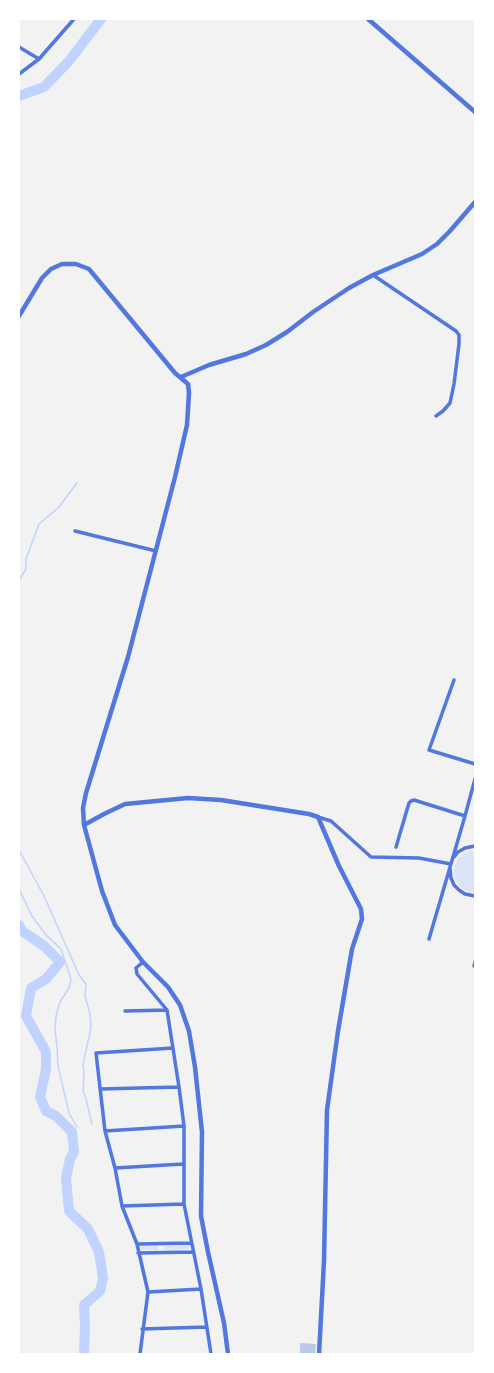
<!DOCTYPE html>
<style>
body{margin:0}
#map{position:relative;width:494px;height:1373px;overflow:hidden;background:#f2f2f2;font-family:"Fira Sans",sans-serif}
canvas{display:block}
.frame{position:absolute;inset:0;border:20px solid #fff;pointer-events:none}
</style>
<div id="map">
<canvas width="494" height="1373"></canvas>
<div class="frame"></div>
</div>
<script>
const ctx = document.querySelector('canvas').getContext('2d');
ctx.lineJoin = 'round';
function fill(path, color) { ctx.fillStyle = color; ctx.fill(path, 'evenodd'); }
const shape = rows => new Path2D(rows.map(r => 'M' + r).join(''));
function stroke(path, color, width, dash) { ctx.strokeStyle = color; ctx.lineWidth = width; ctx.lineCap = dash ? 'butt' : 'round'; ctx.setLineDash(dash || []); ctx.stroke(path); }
fill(shape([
 [475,851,475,893,469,892,463,889,458,884,455,878,454,872,455,865,458,859,463,854,469,852],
 [189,1245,189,1249,164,1250,164,1246],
 [141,1246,158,1246,158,1250,141,1250]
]), '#dbe4f7');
stroke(shape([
 [19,580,26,569,26,559,39,524,59,507,77,483],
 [19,850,44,896,79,975,86,984,85,996,90,1014,91,1028,83,1064,84,1073,83,1091,86,1099,92,1124],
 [19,889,32,916,46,935,61,949,71,979,69,988,60,1002,56,1016,55,1029,57,1047,58,1066,69,1113,77,1127]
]), '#bfd3fe', 1.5);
stroke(shape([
 [19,96,44,87,69,61,101,19],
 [19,925,22,931,44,946,60,962,46,979,31,988,26,1016,46,1052,46,1069,40,1097,46,1111,56,1116,72,1132,74,1152,70,1159,66,1178,69,1211,88,1229,99,1252,103,1278,100,1291,84,1305,85,1326,84,1354]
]), '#bfd3fe', 10);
fill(shape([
 [300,1343,316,1344,315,1354,300,1354]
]), '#bdc9ec');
stroke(shape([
 [19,47,39,59],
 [19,74,39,59,74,19],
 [373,275,456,331,459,335,459,344,454,384,450,403,443,411,436,416],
 [75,531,156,551],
 [454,680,429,750,475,764],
 [318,817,331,821,371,857,419,858,451,864],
 [396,847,409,803,411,801,414,800,465,816],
 [454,857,458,852,465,848,475,846],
 [450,869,451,878,454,885,459,890,465,894,475,896],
 [429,939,465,816,475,779],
 [143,962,136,968,137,974,167,1010,179,1087,184,1126,184,1204,201,1289,211,1354],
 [474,966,475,962],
 [125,1011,167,1010],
 [100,1089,179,1087],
 [105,1131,184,1126],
 [115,1168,183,1164],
 [122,1206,184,1204],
 [137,1244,191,1243],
 [138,1253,193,1252],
 [148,1292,201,1289],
 [142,1329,207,1327],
 [140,1354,148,1292,137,1244,122,1206,115,1168,105,1131,96,1053,173,1048]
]), '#5277de', 3.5);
stroke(shape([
 [368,19,475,112],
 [19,316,42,278,51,269,62,264,76,264,89,269,175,373,188,384,189,393,187,425,175,477,128,657,86,793,83,808,84,825,102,891,115,925,143,962,168,987,180,1005,189,1031,195,1067,202,1132,201,1216,208,1252,224,1323,228,1354],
 [181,377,209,365,246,354,266,345,287,332,313,312,349,288,373,275,422,254,437,244,450,231,475,202],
 [84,825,104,814,125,804,188,798,221,800,309,814,318,817,339,866,361,909,362,919,352,949,338,1031,327,1110,324,1261,319,1354]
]), '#5277de', 4.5);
</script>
